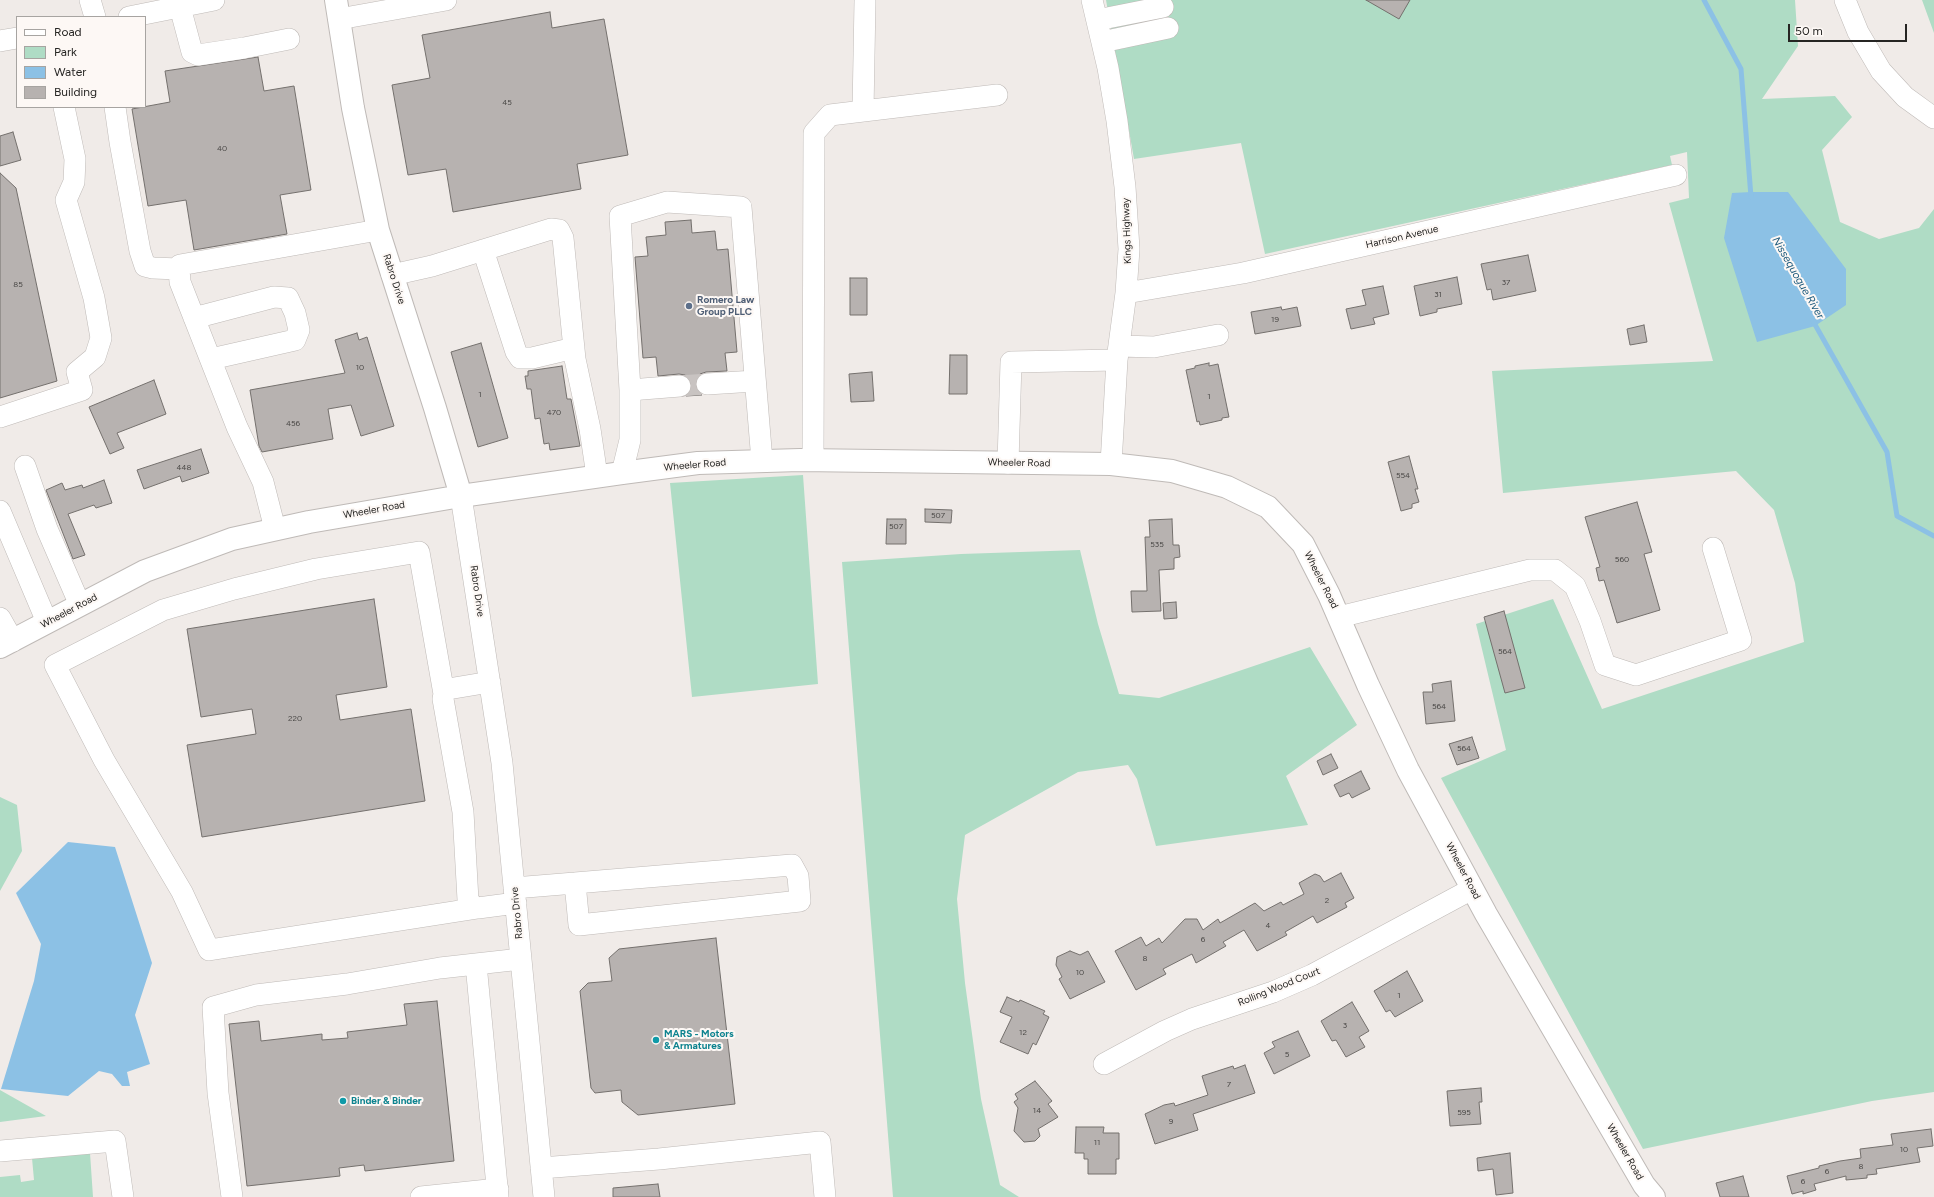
<!DOCTYPE html>
<style>
body{margin:0}
#map{position:relative;width:1934px;height:1197px;overflow:hidden;background:#f0ebe8;font-family:Figtree,sans-serif}
canvas{display:block}
.legend{position:absolute;left:16px;top:16px;width:130px;height:92px;box-sizing:border-box;background:#fdf8f5;border:1px solid #a7a4a1;margin:0;padding:5px 7px;list-style:none;font-size:12px;color:#262523}
.legend li{display:flex;align-items:center;gap:8px;height:20px}
.legend b{width:20px;border:1px solid #a7a4a1}
.scale{position:absolute;left:1788px;top:24px;width:119px;height:18px;box-sizing:border-box;border:2px solid #262523;border-top:0;padding-left:5px;font-size:12px;line-height:14px;white-space:nowrap;color:#262523;-webkit-text-stroke:3px #fdf8f5;paint-order:stroke}
</style>
<div id="map">
<canvas width="1934" height="1197"></canvas>
<ul class="legend">
<li><b style="height:5px;background:#fff"></b>Road</li>
<li><b style="height:11px;background:#afdcc5"></b>Park</li>
<li><b style="height:11px;background:#8cc1e5"></b>Water</li>
<li><b style="height:11px;background:#b7b2b0"></b>Building</li>
</ul>
<div class="scale">50 m</div>
</div>
<script>
const ctx = document.querySelector('canvas').getContext('2d');
ctx.lineJoin = 'round';
function fill(path, color) { ctx.fillStyle = color; ctx.fill(path, 'evenodd'); }
const shape = rows => new Path2D(rows.map(r => 'M' + r).join(''));
function stroke(path, color, width, dash) { ctx.strokeStyle = color; ctx.lineWidth = width; ctx.lineCap = dash ? 'butt' : 'round'; ctx.setLineDash(dash || []); ctx.stroke(path); }
function label(font, color, halo, rows, align = 'center') {
  ctx.font = font + ' Figtree,sans-serif'; ctx.lineWidth = 4; ctx.setLineDash([]); ctx.textBaseline = 'middle'; ctx.strokeStyle = halo; ctx.fillStyle = color; for (const [text, x, y, turn = 0] of rows) {
    ctx.save(); ctx.translate(x, y); ctx.rotate((+turn || 0) * Math.PI / 180); ctx.textAlign = isNaN(turn) ? turn : align; if (halo) ctx.strokeText(text, 0, 0); ctx.fillText(text, 0, 0); ctx.restore();
  }
}
fill(shape([
 [1106,0,1795,0,1798,46,1762,99,1835,96,1852,117,1822,150,1840,222,1879,239,1919,228,1934,209,1934,1092,1872,1101,1643,1149,1441,778,1506,750,1476,624,1553,599,1602,709,1804,642,1795,583,1774,510,1736,471,1503,493,1492,371,1713,361,1669,203,1689,198,1687,152,1670,156,1672,165,1265,254,1241,143,1134,159],
 [1922,0,1934,0,1934,33],
 [803,475,818,684,692,697,670,483],
 [1080,550,1098,624,1119,694,1159,698,1310,647,1357,725,1286,776,1308,825,1156,846,1137,779,1128,765,1078,772,965,835,957,899,965,983,981,1099,1000,1185,1019,1197,893,1197,842,562,961,554],
 [0,797,17,805,22,851,0,891],
 [0,1090,46,1116,0,1122],
 [90,1153,93,1197,0,1197,0,1177,20,1175,21,1182,34,1180,32,1158]
]), '#afdcc5');
fill(shape([
 [1751,192,1788,192,1846,269,1846,305,1815,326,1757,342,1724,238,1732,193],
 [68,842,115,847,152,963,135,1015,150,1064,127,1072,130,1086,122,1086,112,1074,99,1071,68,1096,1,1089,34,981,41,944,16,893]
]), '#8cc1e5');
stroke(shape([
 [1704,0,1741,69,1751,197],
 [1813,321,1887,452,1897,516,1934,536]
]), '#8cc1e5', 5);
const building = shape([
 [1366,0,1410,0,1399,19,1366,0],
 [550,12,552,28,604,19,628,155,577,164,581,189,453,212,446,169,408,175,392,85,430,78,422,35,550,12],
 [258,57,264,91,294,86,311,190,280,195,287,234,194,250,186,200,148,206,132,109,170,102,165,71,258,57],
 [13,132,21,160,0,166,0,136,13,132],
 [0,173,16,188,57,381,0,398,0,173],
 [691,220,692,233,715,231,717,250,728,249,737,352,725,353,727,371,706,372,700,374,696,378,695,384,697,390,702,395,686,396,691,391,692,385,690,379,685,375,679,374,658,376,656,357,643,358,635,257,648,256,646,237,666,235,665,222,691,220],
 [1528,255,1536,291,1493,300,1491,289,1487,290,1481,264,1528,255],
 [1457,277,1462,304,1437,309,1437,312,1420,316,1414,286,1457,277],
 [850,278,867,278,867,315,850,315,850,278],
 [1383,286,1389,314,1373,318,1375,324,1351,329,1346,309,1366,305,1362,290,1383,286],
 [1281,307,1282,310,1297,307,1301,326,1255,334,1251,312,1281,307],
 [1644,325,1647,342,1630,345,1627,329,1644,325],
 [357,333,359,340,367,337,394,426,361,436,351,405,328,409,333,439,262,452,259,446,250,390,345,373,335,340,357,333],
 [481,343,508,438,478,447,451,352,481,343],
 [950,355,967,355,967,394,949,394,950,355],
 [1209,363,1209,366,1218,364,1229,417,1222,418,1222,420,1200,425,1199,421,1197,422,1186,370,1195,368,1195,366,1209,363],
 [562,366,567,399,571,399,580,446,550,450,549,443,544,444,540,418,535,419,531,389,527,389,525,376,528,376,528,371,562,366],
 [872,372,874,401,851,402,849,374,872,372],
 [154,380,166,414,117,433,124,448,110,454,89,407,154,380],
 [201,449,209,473,182,482,180,476,144,489,137,470,201,449],
 [1409,456,1418,489,1415,489,1419,502,1412,504,1412,508,1401,511,1388,462,1409,456],
 [104,480,112,503,96,508,94,505,68,514,85,555,73,559,46,490,62,483,65,490,82,485,83,488,104,480],
 [1637,502,1652,552,1644,554,1660,610,1617,623,1604,580,1599,581,1596,568,1600,567,1585,517,1637,502],
 [925,509,952,510,951,523,925,522,925,509],
 [887,519,906,519,906,544,886,544,887,519],
 [1172,519,1173,545,1179,545,1180,557,1174,558,1174,569,1159,570,1161,611,1132,612,1131,591,1147,591,1145,537,1150,537,1149,520,1172,519],
 [374,599,387,687,336,695,340,720,411,709,425,801,202,837,187,745,256,734,252,709,201,717,187,629,374,599],
 [1176,602,1177,618,1164,619,1163,603,1176,602],
 [1504,611,1525,688,1505,693,1484,617,1504,611],
 [1451,681,1455,721,1426,724,1423,692,1433,692,1432,684,1451,681],
 [1472,737,1479,758,1457,765,1449,744,1472,737],
 [1331,754,1338,768,1323,775,1317,761,1331,754],
 [1361,771,1370,789,1352,798,1349,793,1340,797,1334,785,1361,771],
 [1341,873,1354,898,1345,903,1347,907,1317,923,1313,916,1285,932,1287,935,1257,951,1244,930,1223,942,1226,946,1196,963,1192,954,1163,969,1166,974,1136,990,1115,951,1141,937,1146,946,1159,938,1162,943,1185,919,1197,919,1203,930,1218,919,1220,923,1255,903,1264,911,1281,902,1283,905,1304,894,1299,883,1315,874,1320,876,1324,882,1341,873],
 [716,938,735,1104,638,1115,622,1102,621,1090,595,1093,591,1088,580,991,588,983,612,981,609,958,619,949,716,938],
 [1070,951,1080,955,1088,951,1105,982,1070,999,1059,979,1062,977,1056,965,1057,957,1070,951],
 [1407,971,1423,1001,1395,1017,1390,1010,1386,1012,1374,991,1407,971],
 [1007,997,1019,1002,1020,1000,1045,1011,1043,1014,1049,1017,1036,1045,1033,1043,1028,1054,1000,1042,1012,1017,1000,1012,1007,997],
 [437,1001,454,1161,365,1171,364,1165,339,1168,340,1176,247,1186,229,1024,259,1021,261,1041,322,1034,322,1040,348,1038,347,1032,407,1025,404,1004,437,1001],
 [1352,1002,1369,1031,1359,1037,1365,1047,1346,1057,1336,1040,1332,1041,1321,1021,1352,1002],
 [1298,1031,1310,1056,1274,1074,1264,1053,1275,1047,1272,1042,1298,1031],
 [1245,1065,1255,1093,1193,1114,1198,1130,1155,1144,1145,1114,1164,1105,1174,1103,1175,1106,1208,1095,1202,1076,1233,1066,1234,1069,1245,1065],
 [1035,1081,1052,1101,1048,1104,1058,1117,1038,1129,1040,1136,1035,1141,1024,1142,1014,1131,1018,1108,1014,1102,1018,1099,1015,1094,1035,1081],
 [1481,1088,1482,1102,1479,1102,1481,1124,1450,1126,1447,1091,1481,1088],
 [1076,1127,1104,1127,1103,1133,1119,1133,1119,1159,1116,1159,1116,1174,1088,1174,1088,1159,1084,1159,1084,1153,1075,1153,1076,1127],
 [1931,1129,1933,1146,1917,1148,1920,1162,1876,1169,1877,1174,1867,1175,1867,1178,1846,1180,1846,1176,1814,1184,1816,1190,1803,1194,1803,1191,1792,1194,1787,1176,1819,1168,1819,1166,1840,1161,1861,1158,1860,1149,1893,1145,1891,1134,1931,1129],
 [1510,1153,1513,1193,1496,1195,1493,1169,1478,1171,1477,1158,1510,1153],
 [1743,1176,1749,1197,1720,1197,1716,1183,1743,1176],
 [658,1184,660,1197,613,1197,613,1188,658,1184]
]);
fill(building, '#b7b2b0');
stroke(building, '#74706d', 1);
stroke(shape([
 [680,386,707,384]
]), '#c8c3c1', 21, [21, 10]);
const minor = shape([
 [90,0,95,17],
 [1092,0,1108,68,1117,121,1125,187,1129,249,1126,293,1117,360,1111,464],
 [1845,0,1858,32,1881,71,1905,97,1934,118],
 [180,7,192,52,198,55,244,48,289,39],
 [129,17,214,0],
 [339,19,446,0],
 [1097,20,1163,7],
 [0,41,17,38],
 [1102,42,1168,28],
 [115,107,120,142,140,251,145,266,153,268,179,269],
 [863,111,865,1],
 [483,250,516,352,520,358,532,358,574,348],
 [392,275,432,266,551,229,559,230,563,238,575,359,590,429,597,476],
 [1126,293,1243,273,1676,175],
 [194,318,274,297,288,298,295,313,299,330,295,340,211,359],
 [1120,346,1154,347,1218,335],
 [707,384,755,381],
 [630,390,680,386],
 [0,417,82,390,77,372,95,357,101,338,94,298,66,200,74,182,75,159,64,107],
 [813,460,814,133,830,115,997,95],
 [1008,463,1011,362,1117,360],
 [25,466,47,529,80,605],
 [622,473,630,440,630,390,620,216,667,202,741,207,762,461],
 [461,496,502,763,544,1197],
 [0,511,47,622],
 [275,529,263,482,237,427,180,282,179,269,180,265,378,230],
 [1339,617,1530,570,1555,570,1575,586,1590,621,1605,665,1636,675,1741,640,1713,548],
 [0,618,13,641],
 [490,682,448,689,444,694,443,699,463,812,468,900,474,907,478,908,516,903],
 [444,694,419,552,316,569,234,589,163,610,55,665,104,760,182,892,209,950,478,908],
 [514,888,575,883,792,865,798,876,800,901,579,925,575,883],
 [476,964,498,1197],
 [1104,1064,1165,1031,1192,1019,1273,992,1312,975,1472,889],
 [0,1151,115,1141,123,1197],
 [541,1168,659,1159,820,1142,825,1197],
 [232,1197,218,1093,213,1007,256,995,347,984,440,968,521,959],
 [421,1197,498,1189]
]);
const major = shape([
 [336,0,353,108,378,230,435,408,461,496],
 [0,647,145,571,232,539,309,522,461,496,622,473,698,463,800,460,1111,464,1172,471,1227,487,1268,507,1303,544,1329,595,1368,685,1408,770,1486,914,1644,1185,1654,1197]
]);
stroke(minor, '#bfbab7', 22);
stroke(major, '#bfbab7', 24);
stroke(minor, '#fff', 21);
stroke(major, '#fff', 22);
for (const [x, y, r, color] of [
 [689,306,4,"#5c6f8a"],
 [656,1040,4,"#0f9aa8"],
 [343,1101,4,"#0f9aa8"]
]) { const dot = new Path2D(); dot.arc(x, y, r, 0, 2 * Math.PI); ctx.fillStyle = color; ctx.fill(dot); stroke(dot, '#fdf8f5', 1.5); }
label('8px', '#4a4846', null, [
 ["45",507,103],
 ["40",222,149],
 ["37",1506,283],
 ["85",18,285],
 ["31",1438,295],
 ["19",1275,320],
 ["10",360,368],
 ["1",480,395],
 ["1",1209,397],
 ["470",554,413],
 ["456",293,424],
 ["448",184,468],
 ["554",1403,476],
 ["507",938,516],
 ["507",896,527],
 ["535",1157,545],
 ["560",1622,560],
 ["564",1505,652],
 ["564",1439,707],
 ["220",295,719],
 ["564",1464,749],
 ["2",1327,901],
 ["4",1268,926],
 ["6",1203,940],
 ["8",1145,959],
 ["10",1080,973],
 ["1",1399,996],
 ["3",1345,1026],
 ["12",1023,1033],
 ["5",1287,1055],
 ["7",1229,1085],
 ["14",1037,1111],
 ["595",1464,1113],
 ["9",1171,1122],
 ["11",1097,1143],
 ["10",1904,1150],
 ["8",1861,1167],
 ["6",1827,1172],
 ["6",1803,1182]
]);
label('10px', '#262523', '#fdf8f5', [
 ["Kings Highway",1127,231,-92],
 ["Harrison Avenue",1402,237,-13],
 ["Rabro Drive",394,279,72],
 ["Wheeler Road",1019,463,1],
 ["Wheeler Road",695,465,-5],
 ["Wheeler Road",374,510,-10],
 ["Wheeler Road",1321,580,63],
 ["Rabro Drive",477,591,82],
 ["Wheeler Road",69,611,-28],
 ["Wheeler Road",1463,871,62],
 ["Rabro Drive",517,913,-95],
 ["Rolling Wood Court",1279,987,-22],
 ["Wheeler Road",1625,1152,60]
]);
label('bold 10px', '#4e5e75', '#fdf8f5', [
 ["Romero Law",697,300],
 ["Group PLLC",697,312]
], 'left');
label('bold 10px', '#0d838f', '#fdf8f5', [
 ["MARS - Motors",664,1034],
 ["& Armatures",664,1046],
 ["Binder & Binder",351,1101]
], 'left');
label('italic 11px', '#19577a', '#fdf8f5', [
 ["Nissequogue River",1798,278,60]
]);
</script>
